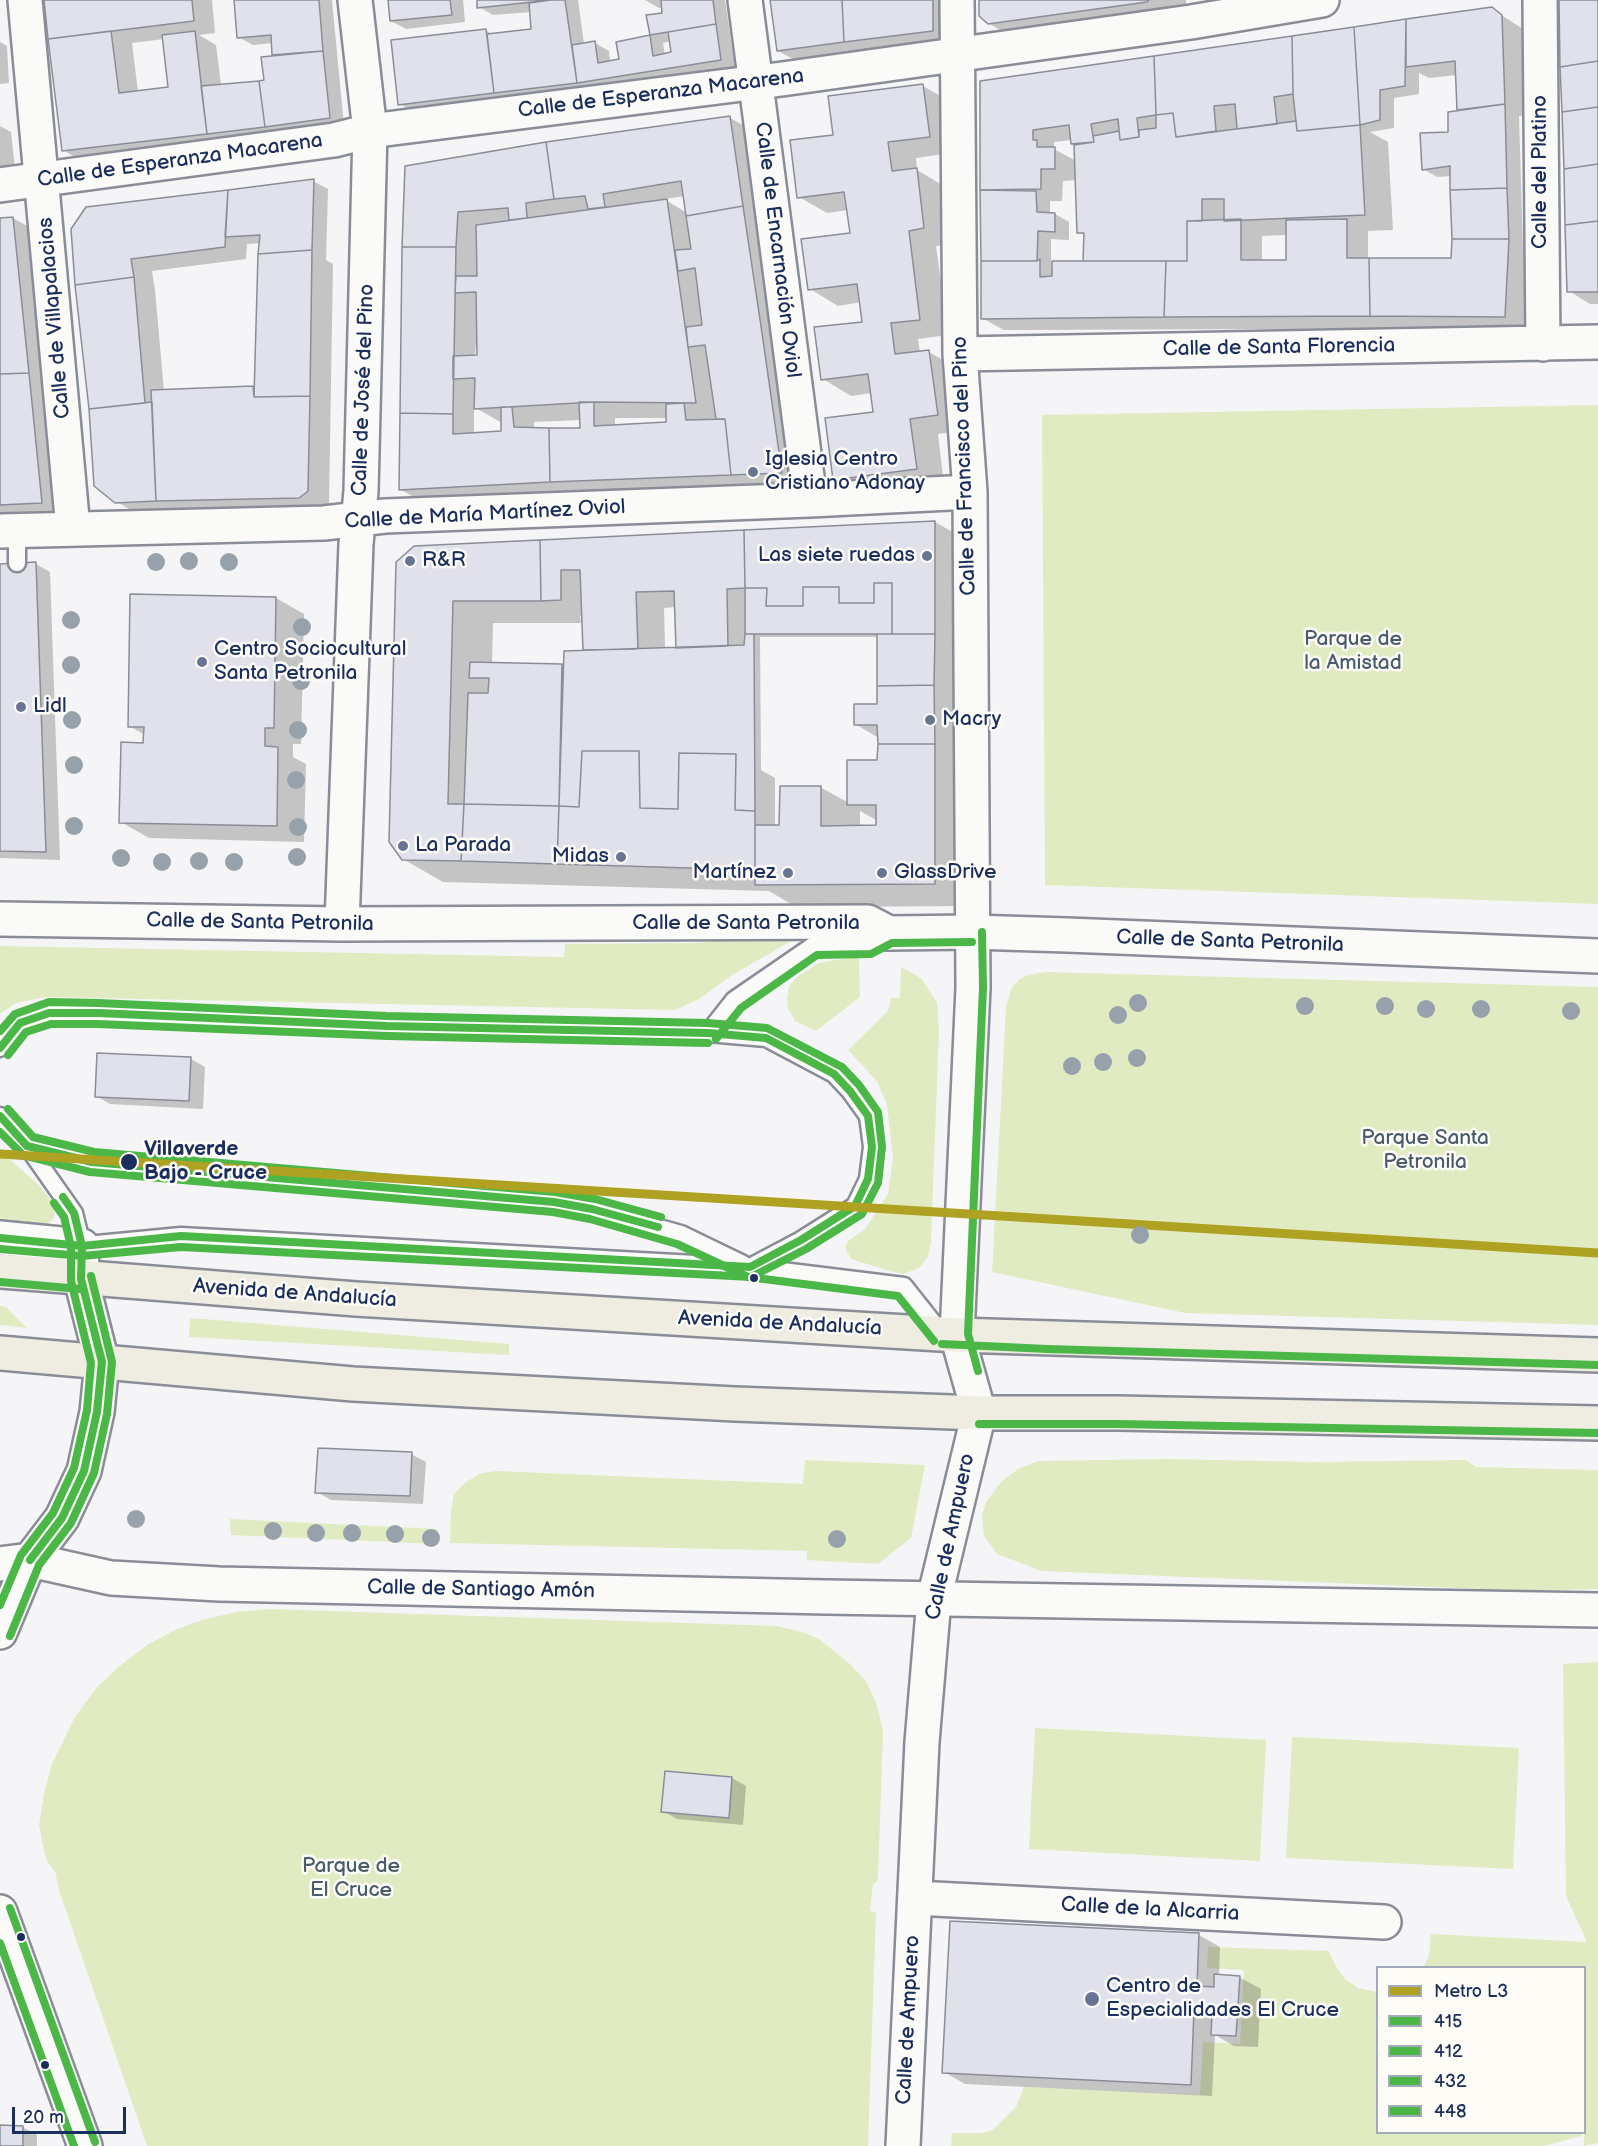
<!DOCTYPE html>
<meta charset="utf-8">
<style>
body{margin:0}
#map{position:relative;width:1598px;height:2146px;overflow:hidden;background:#f5f5f7;font-family:"Balsamiq Sans",sans-serif}
canvas{display:block}
.legend{position:absolute;left:1376px;top:1966px;width:210px;height:168px;box-sizing:border-box;background:#fdfcf7;border:2px solid #a3aaba;margin:0;padding:8px 10px;list-style:none;font-size:18px;color:#1b2f5e}
.legend li{display:flex;align-items:center;gap:12px;height:30px}
.legend b{width:30px;border:2px solid #a3aaba}
.scale{position:absolute;left:12px;top:2107px;width:114px;height:27px;box-sizing:border-box;border:3px solid #1b2f5e;border-top:0;padding-left:8px;font-size:18px;line-height:21px;white-space:nowrap;color:#1b2f5e;-webkit-text-stroke:4px #fdfcf7;paint-order:stroke}
</style>
<div id="map">
<canvas width="1598" height="2146"></canvas>
<ul class="legend">
<li><b style="height:8px;background:#afa121"></b>Metro L3</li>
<li><b style="height:8px;background:#4ab747"></b>415</li>
<li><b style="height:8px;background:#4ab747"></b>412</li>
<li><b style="height:8px;background:#4ab747"></b>432</li>
<li><b style="height:8px;background:#4ab747"></b>448</li>
</ul>
<div class="scale">20 m</div>
</div>
<script>
const ctx = document.querySelector('canvas').getContext('2d');
ctx.lineJoin = 'round';
function fill(path, color) { ctx.fillStyle = color; ctx.fill(path, 'evenodd'); }
const shape = rows => new Path2D(rows.map(r => 'M' + r).join(''));
function stroke(path, color, width, dash) { ctx.strokeStyle = color; ctx.lineWidth = width; ctx.lineCap = dash ? 'butt' : 'round'; ctx.setLineDash(dash || []); ctx.stroke(path); }
function label(font, color, halo, rows, align = 'center') {
  ctx.font = font + ' "Balsamiq Sans",sans-serif'; ctx.lineWidth = 5; ctx.setLineDash([]); ctx.textBaseline = 'middle'; ctx.strokeStyle = halo; ctx.fillStyle = color; for (const [text, x, y, turn = 0] of rows) {
    ctx.save(); ctx.translate(x, y); ctx.rotate((+turn || 0) * Math.PI / 180); ctx.textAlign = isNaN(turn) ? turn : align; if (halo) ctx.strokeText(text, 0, 0); ctx.fillText(text, 0, 0); ctx.restore();
  }
}
fill(shape([
 [1598,405,1598,904,1045,885,1042,415],
 [791,935,791,941,732,975,699,999,675,1010,45,997,16,1003,0,1014,0,946,564,957,565,944,695,943],
 [859,956,860,997,816,1031,795,1021,788,1008,787,999,789,986,798,976,819,963],
 [901,967,922,979,937,1003,939,1030,931,1242,928,1257,924,1262,919,1268,903,1274,890,1271,851,1259,845,1247,848,1241,865,1229,888,1194,893,1158,887,1105,877,1081,848,1050,888,1011,891,998,900,998],
 [1045,972,1598,987,1598,1325,1185,1313,992,1272,1006,1007,1012,987,1020,979,1028,975],
 [0,1151,41,1187,55,1206,54,1218,47,1224,0,1220],
 [0,1306,6,1307,27,1328,0,1325],
 [190,1318,509,1344,509,1355,189,1337],
 [1167,1459,1314,1462,1466,1460,1476,1467,1598,1470,1598,1589,1531,1591,1042,1571,997,1554,984,1536,982,1515,986,1502,1001,1482,1018,1469,1039,1461],
 [805,1460,925,1465,911,1538,878,1564,807,1560,807,1551,450,1543,451,1511,454,1494,465,1483,479,1474,496,1471,803,1484],
 [230,1519,438,1529,437,1544,231,1535],
 [269,1609,776,1626,803,1632,819,1639,850,1664,866,1681,877,1705,883,1732,878,1877,877,1882,873,1884,870,1911,876,1912,868,2146,147,2146,59,1890,55,1871,48,1863,44,1851,39,1825,44,1794,51,1766,75,1717,98,1686,121,1665,147,1645,177,1629,205,1619,236,1612],
 [1598,1662,1598,2143,1584,2146,1586,2005,1585,2022,1584,1968,1423,1967,1429,1956,1431,1934,1587,1942,1566,1896,1563,1664],
 [1035,1728,1266,1740,1260,1861,1029,1849],
 [1292,1737,1519,1748,1513,1869,1286,1858],
 [1208,1947,1329,1951,1336,1967,1345,1979,1358,1988,1377,1992,1378,2132,1581,2132,1581,2136,1544,2146,951,2146,952,2133,982,2133,993,2130,1016,2107,1024,2087,1200,2095,1203,2042,1240,2044,1244,1970,1207,1968]
]), '#e1ebc2');
fill(shape([
 [46,0,212,0,215,33,199,35,216,45,221,85,266,81,274,56,273,43,253,45,238,37,235,0,332,0,344,126,85,163,63,150],
 [164,39,169,89,138,92,132,43],
 [389,0,463,0,465,22,406,29,391,21],
 [478,0,578,0,584,44,595,43,609,51,610,62,620,60,617,43,651,36,648,16,663,14,663,8,659,8,645,0,725,0,735,67,593,90,414,112,400,104,486,30,493,35,533,30,531,12,493,15,479,7],
 [671,41,673,53,665,55,663,43],
 [772,0,955,0,954,42,867,54,860,50,793,59,778,51],
 [980,0,1186,0,1186,6,1017,40,988,23],
 [1560,0,1598,0,1598,304,1590,304,1569,291],
 [1492,9,1523,29,1526,115,1519,116,1523,249,1530,253,1526,328,1004,330,982,318,982,82],
 [1419,73,1429,78,1457,75,1459,109,1463,111,1450,134,1423,169,1437,177,1452,176,1453,260,1368,259,1368,231,1393,230,1388,142,1370,132,1394,128,1394,98,1419,94],
 [1072,140,1073,144,1075,145,1076,161,1054,149,1054,142],
 [1077,180,1079,232,1086,236,1084,263,1054,269,1051,267,1051,239,1069,240,1069,222,1055,214,1050,214,1050,201,1062,201,1063,181],
 [1288,235,1288,261,1262,261,1262,236],
 [0,42,7,46,9,83,0,84],
 [923,86,951,102,957,152,916,158,917,170,944,186,952,244,936,246,948,335,918,339,920,353,929,352,957,368,965,431,938,434,944,485,863,496,834,479,874,413,872,393,851,396,823,379,864,323,861,302,838,306,810,289,851,235,848,210,827,213,799,197,834,136],
 [730,118,752,130,803,485,422,502,400,489,403,247,547,143],
 [685,196,687,213,664,199],
 [476,342,478,342,478,356,475,356],
 [474,407,502,423,502,432,474,434],
 [615,418,668,418,668,423,615,426],
 [581,420,582,429,534,429,534,422],
 [0,126,11,132,15,168,0,170],
 [313,181,328,189,326,260,333,264,329,503,321,510,179,512,172,508,131,510,116,501,90,408,72,230],
 [261,243,255,387,164,391,155,290,152,271,246,259,247,244],
 [13,218,41,234,70,519,0,522,0,220],
 [935,522,963,538,974,906,796,907,769,891,443,882,403,859,398,563],
 [676,607,677,649,665,649,664,608],
 [580,616,584,616,585,652,564,665,492,664,493,623,581,623],
 [760,637,878,637,879,706,855,724,879,738,879,762,849,803,820,787,778,826,775,824,775,778,761,770],
 [860,811,878,821,878,827,860,827],
 [36,564,50,572,60,860,0,858,0,565],
 [276,598,304,614,301,744,293,744,293,757,306,764,304,842,149,838,121,822,145,744,145,735,129,726],
 [191,1059,205,1067,203,1109,110,1104,96,1096],
 [411,1454,426,1462,423,1504,331,1500,317,1492],
 [732,1778,746,1786,743,1825,677,1819,663,1811],
 [1199,1935,1220,1947,1219,1976,1239,1977,1261,1989,1258,2047,1234,2046,1215,2035,1212,2096,965,2084,944,2072],
 [0,2127,22,2127,37,2135,37,2146,0,2146]
]), '#0003');
const building = shape([
 [44,0,192,0,194,21,48,39,44,0],
 [234,0,319,0,323,51,272,55,271,35,237,38,234,0],
 [388,0,450,0,452,15,390,21,388,0],
 [477,0,551,0,477,8,477,0],
 [551,0,565,0,577,83,494,93,487,34,531,29,529,3,551,0],
 [661,0,713,0,716,24,650,35,646,15,662,13,661,0],
 [770,0,842,0,844,42,777,51,770,0],
 [842,0,933,0,933,31,844,42,842,0],
 [979,0,1149,0,1147,2,988,24,979,16,979,0],
 [1559,0,1598,0,1598,61,1560,67,1559,0],
 [1492,7,1502,15,1505,104,1457,110,1455,61,1406,67,1406,19,1492,7],
 [1406,19,1405,86,1380,90,1380,120,1360,125,1354,27,1406,19],
 [716,24,721,60,577,83,572,45,595,41,598,63,619,59,616,42,650,35,653,56,671,52,668,32,716,24],
 [1354,27,1360,125,1297,131,1293,94,1292,36,1354,27],
 [486,29,494,93,398,105,391,40,486,29],
 [111,31,119,93,168,87,162,35,195,31,207,134,62,151,48,39,111,31],
 [1292,36,1293,94,1274,97,1277,124,1237,129,1235,104,1214,106,1216,131,1176,137,1173,113,1156,115,1154,56,1292,36],
 [323,51,330,118,265,127,259,81,264,80,261,57,323,51],
 [1154,56,1156,115,1137,118,1139,137,1120,140,1118,119,1091,124,1094,142,1071,144,1069,125,1033,130,1033,140,1037,140,1037,147,1055,147,1055,169,1041,169,1041,189,980,190,980,81,1154,56],
 [1598,61,1598,107,1562,112,1560,67,1598,61],
 [259,81,265,127,207,134,201,86,259,81],
 [923,84,930,137,888,142,892,171,917,168,924,228,909,231,920,320,891,323,895,354,929,350,938,415,910,419,917,469,833,480,825,418,873,412,868,374,821,380,814,327,862,322,857,284,808,290,801,239,850,233,844,192,797,198,790,140,833,135,828,96,923,84],
 [1505,104,1507,188,1450,190,1450,166,1422,170,1420,133,1448,132,1448,112,1505,104],
 [1598,107,1598,164,1564,169,1562,112,1598,107],
 [1173,113,1176,137,1296,121,1297,131,1360,125,1365,215,1224,221,1224,199,1202,199,1202,221,1187,221,1187,261,1083,261,1084,233,1077,233,1074,145,1094,142,1093,136,1119,131,1120,140,1139,137,1139,130,1156,128,1156,115,1173,113],
 [730,116,743,206,686,216,681,181,603,194,605,207,588,209,585,196,554,199,546,142,730,116],
 [546,142,554,199,526,203,527,218,509,220,508,208,458,212,456,247,402,247,405,166,546,142],
 [1598,164,1598,221,1565,225,1564,169,1598,164],
 [314,179,312,250,258,254,260,235,225,237,228,190,314,179],
 [1507,188,1509,239,1452,239,1450,190,1507,188],
 [228,190,225,247,131,259,134,277,75,285,71,229,86,207,228,190],
 [980,190,1036,191,1037,212,1055,213,1055,232,1038,231,1037,261,981,261,980,190],
 [667,199,696,403,594,402,474,409,475,378,453,379,453,356,477,355,476,292,455,293,456,276,477,276,476,225,667,199],
 [743,206,762,333,782,473,731,475,725,419,716,419,705,345,688,347,686,327,702,325,695,268,678,271,675,250,691,249,686,216,743,206],
 [13,217,29,373,0,374,0,218,13,217],
 [1241,219,1241,260,1286,260,1286,220,1347,219,1347,258,1369,258,1370,316,1164,317,1166,261,1187,261,1187,221,1241,219],
 [1598,221,1598,292,1567,292,1565,225,1598,221],
 [1452,239,1509,239,1505,317,1370,316,1369,258,1451,258,1452,239],
 [402,247,456,247,453,414,400,413,402,247],
 [312,250,310,396,254,397,258,254,312,250],
 [1040,259,1040,277,1052,276,1052,261,1166,261,1164,317,981,319,981,261,1037,261,1040,259],
 [134,277,145,403,89,409,75,285,134,277],
 [29,373,42,503,0,505,0,374,29,373],
 [253,386,254,397,310,396,308,491,299,498,156,501,151,390,253,386],
 [152,402,156,501,115,503,94,486,89,409,152,402],
 [579,402,594,402,594,426,666,422,666,404,684,403,686,420,725,419,731,475,550,482,549,428,580,428,579,402],
 [501,407,512,407,514,427,549,428,550,482,399,490,400,413,453,414,453,434,501,431,501,407],
 [935,521,935,634,892,634,892,583,874,583,874,603,839,603,839,587,803,587,803,606,766,606,767,588,745,588,744,530,935,521],
 [744,530,745,588,727,589,728,646,676,648,674,591,636,592,638,649,583,650,580,570,561,570,561,600,541,601,540,540,744,530],
 [540,540,541,601,453,601,448,804,464,804,461,861,402,860,389,842,396,562,414,546,540,540],
 [36,562,46,852,0,851,0,564,36,562],
 [874,583,892,583,892,634,745,634,745,588,767,588,766,606,803,606,803,587,839,587,839,603,874,603,874,583],
 [130,594,276,597,274,728,265,728,265,746,278,747,277,826,119,823,121,742,143,743,144,727,128,727,130,594],
 [745,634,754,634,755,811,735,810,736,754,679,753,678,809,640,808,639,751,582,751,579,807,559,806,564,651,744,645,745,634],
 [877,634,935,634,934,685,877,686,877,634],
 [470,662,562,664,559,806,464,804,468,693,488,693,489,678,469,678,470,662],
 [934,685,935,744,878,744,877,725,854,725,854,704,877,704,877,686,934,685],
 [878,744,935,744,935,884,755,885,755,825,779,825,780,786,821,786,821,826,876,825,876,805,847,805,847,760,877,760,878,744],
 [582,751,639,751,640,808,678,809,679,753,736,754,735,810,755,811,755,870,557,864,559,806,579,807,582,751],
 [464,804,559,806,557,864,461,861,464,804],
 [97,1053,191,1057,189,1101,95,1097,97,1053],
 [318,1448,412,1452,410,1496,315,1493,318,1448],
 [665,1771,732,1777,729,1818,661,1812,665,1771],
 [950,1921,1199,1933,1197,1986,1214,1987,1214,1974,1240,1976,1236,2036,1211,2035,1212,2011,1194,2010,1191,2085,942,2073,950,1921],
 [0,2125,23,2126,23,2146,0,2146,0,2125]
]);
fill(building, '#e0e1eb');
stroke(building, '#898d97', 1.5);
const lane = shape([
 [17,531,17,563],
 [708,1033,734,1000,814,945,870,944,889,933],
 [0,1048,20,1023,49,1013,98,1013,387,1026,708,1033,766,1038,834,1074,850,1091,868,1116,872,1147,868,1179,855,1206,801,1240,750,1267],
 [0,1116,27,1146,74,1213,82,1246],
 [27,1146,92,1162,554,1202,592,1209,681,1234,743,1264],
 [76,1246,181,1236,750,1267,904,1286,942,1334]
]);
const street = shape([
 [25,0,73,529],
 [745,0,810,500],
 [1540,0,1543,344],
 [0,185,334,140,370,131,782,79,1191,22,1322,0],
 [960,354,1598,342],
 [0,531,324,523,385,516,810,500,970,492],
 [0,919,342,924,868,922,889,933],
 [342,924,356,544,361,491,370,131,355,0],
 [915,1898,1384,1922],
 [903,2146,922,1742,934,1599,979,1413,957,1335,973,988,970,492,960,354,957,0]
]);
const secondary = shape([
 [889,933,972,932,1067,935,1598,956],
 [0,1238,82,1246,81,1279,102,1362,97,1412,84,1471,62,1518,30,1560,0,1632],
 [0,1564,30,1560,111,1578,219,1584,827,1597,1598,1610],
 [0,1912,85,2146]
]);
const primary = shape([
 [0,1271,356,1299,957,1335,1598,1355],
 [0,1353,353,1384,735,1404,979,1413,1118,1413,1598,1423]
]);
stroke(lane, '#898d97', 21);
stroke(street, '#898d97', 38);
stroke(secondary, '#898d97', 38);
stroke(primary, '#898d97', 38);
stroke(lane, '#fafaf9', 16);
stroke(street, '#fafaf9', 33);
stroke(secondary, '#fafaf9', 33);
stroke(primary, '#efece2', 33);
stroke(shape([
 [0,1048,20,1023,49,1013,98,1013,387,1026,708,1033,766,1038,834,1074,850,1091,868,1116,872,1147,868,1179,855,1206,801,1240,750,1267,181,1236,82,1246,0,1238],
 [0,1116,27,1146,92,1162,554,1202,592,1209,658,1227],
 [30,1560,62,1518,84,1471,97,1412,102,1362,81,1279,82,1246,74,1213,63,1197]
]), '#4ab747', 8);
stroke(shape([
 [716,1039,741,1008,817,955,871,954,892,943,972,942],
 [8,1055,26,1032,51,1024,98,1024,387,1036,708,1043],
 [0,1132,23,1155,90,1172,553,1212,590,1219,677,1244,748,1277,898,1296,934,1341],
 [942,1344,1047,1349,1598,1365],
 [978,1371,968,1334,983,988,982,932],
 [979,1424,1118,1424,1598,1433]
]), '#4ab747', 8);
stroke(shape([
 [0,1031,15,1014,49,1002,98,1003,387,1016,708,1023,767,1028,842,1067,859,1085,878,1112,882,1147,878,1183,862,1214,806,1249,751,1277,181,1247,82,1256,0,1249],
 [8,1109,33,1137,94,1152,555,1192,595,1199,661,1217],
 [0,1605,21,1555,53,1513,74,1468,87,1410,91,1363,71,1281,71,1247,64,1217,54,1203],
 [10,1908,95,2142]
]), '#4ab747', 8);
stroke(shape([
 [0,1282,80,1289],
 [10,1636,39,1565,71,1523,94,1473,107,1414,112,1362,91,1276],
 [0,1943,74,2146]
]), '#4ab747', 8);
stroke(shape([
 [0,1154,1598,1253]
]), '#afa121', 9);
ctx.fillStyle = '#96a1ab';
for (const [x, y] of [
 [189,561],
 [156,562],
 [229,562],
 [71,620],
 [302,627],
 [71,665],
 [301,681],
 [72,720],
 [298,730],
 [74,765],
 [296,780],
 [74,826],
 [298,827],
 [297,857],
 [121,858],
 [199,861],
 [162,862],
 [234,862],
 [1138,1003],
 [1305,1006],
 [1385,1006],
 [1426,1009],
 [1481,1009],
 [1571,1011],
 [1118,1015],
 [1137,1058],
 [1103,1062],
 [1072,1066],
 [1140,1235],
 [136,1519],
 [273,1531],
 [316,1533],
 [352,1533],
 [395,1534],
 [431,1538],
 [837,1539]
]) { ctx.beginPath(); ctx.arc(x, y, 9, 0, 2 * Math.PI); ctx.fill(); }
for (const [x, y, r, color] of [
 [753,472,6,"#677494"],
 [927,556,6,"#677494"],
 [410,561,6,"#677494"],
 [202,662,6,"#677494"],
 [21,707,6,"#677494"],
 [930,720,6,"#677494"],
 [403,846,6,"#677494"],
 [621,857,6,"#677494"],
 [788,873,6,"#677494"],
 [882,873,6,"#677494"],
 [129,1162,9,"#1b2f5e"],
 [754,1278,5,"#1b2f5e"],
 [21,1937,5,"#1b2f5e"],
 [1092,1999,8,"#677494"],
 [45,2065,5,"#1b2f5e"]
]) { const dot = new Path2D(); dot.arc(x, y, r, 0, 2 * Math.PI); ctx.fillStyle = color; ctx.fill(dot); stroke(dot, '#fdfcf7', 2); }
label('21px', '#1b2f5e', '#fdfcf7', [
 ["Calle de Esperanza Macarena",661,94,-7],
 ["Calle de Esperanza Macarena",180,161,-8],
 ["Calle del Platino",1541,172,-90],
 ["Calle de Encarnación Oviol",777,250,83],
 ["Calle de Villapalacios",55,318,-95],
 ["Calle de Santa Florencia",1279,348,-1],
 ["Calle de José del Pino",364,390,-88],
 ["Calle de Francisco del Pino",965,466,-92],
 ["Calle de María Martínez Oviol",485,515,-3],
 ["Calle de Santa Petronila",260,923,1],
 ["Calle de Santa Petronila",746,924],
 ["Calle de Santa Petronila",1230,942,2],
 ["Avenida de Andalucía",295,1294,4],
 ["Avenida de Andalucía",780,1324,3],
 ["Calle de Ampuero",951,1537,-78],
 ["Calle de Santiago Amón",481,1590,1],
 ["Calle de la Alcarria",1150,1910,3],
 ["Calle de Ampuero",909,2020,-87]
]);
label('21px', '#1b2f5e', '#fdfcf7', [
 ["Iglesia Centro",765,460],
 ["Cristiano Adonay",765,484],
 ["Las siete ruedas",915,556,"right"],
 ["R&R",422,561],
 ["Centro Sociocultural",214,650],
 ["Santa Petronila",214,674],
 ["Lidl",33,707],
 ["Macry",942,720],
 ["La Parada",415,846],
 ["Midas",609,857,"right"],
 ["Martínez",776,873,"right"],
 ["GlassDrive",894,873],
 ["Centro de",1106,1987],
 ["Especialidades El Cruce",1106,2011]
], 'left');
label('21px', '#485c6c', '#fdfcf7', [
 ["Parque de",1353,640],
 ["la Amistad",1353,664],
 ["Parque Santa",1425,1139],
 ["Petronila",1425,1163],
 ["Parque de",351,1867],
 ["El Cruce",351,1891]
]);
label('bold 21px', '#1b2f5e', '#fdfcf7', [
 ["Villaverde",144,1150],
 ["Bajo - Cruce",144,1174]
], 'left');
</script>
